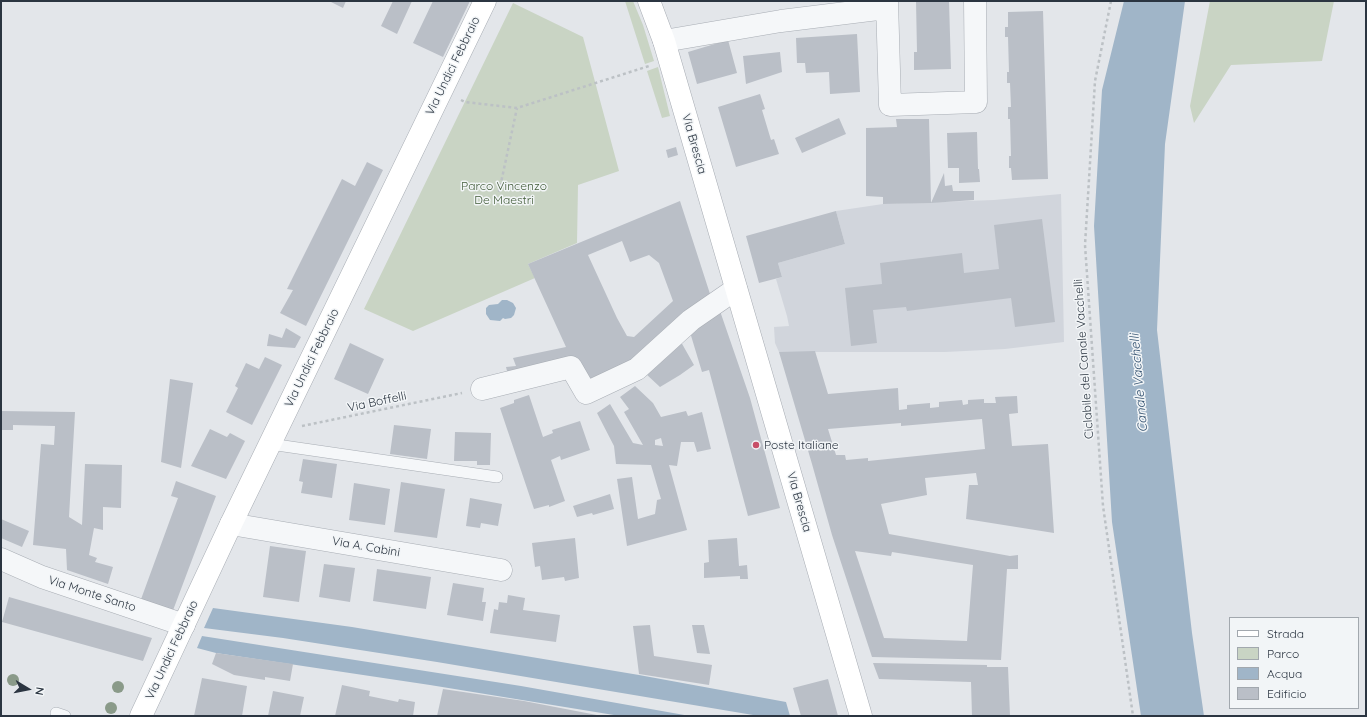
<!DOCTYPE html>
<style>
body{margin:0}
#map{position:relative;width:1367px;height:717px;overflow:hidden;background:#e3e6ea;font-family:Quicksand,sans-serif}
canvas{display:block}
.frame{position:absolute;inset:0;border:2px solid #2b3541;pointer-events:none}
.legend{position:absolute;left:1229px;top:617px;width:130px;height:92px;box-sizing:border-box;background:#f2f5f7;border:1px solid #a2a8ae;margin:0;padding:5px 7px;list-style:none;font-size:12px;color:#2b3541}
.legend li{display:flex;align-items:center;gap:8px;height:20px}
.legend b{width:20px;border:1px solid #a2a8ae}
.north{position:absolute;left:8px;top:669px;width:40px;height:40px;-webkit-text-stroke:3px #f2f5f7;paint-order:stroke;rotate:100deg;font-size:11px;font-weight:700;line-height:16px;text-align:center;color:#2b3541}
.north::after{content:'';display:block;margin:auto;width:14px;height:18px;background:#2b3541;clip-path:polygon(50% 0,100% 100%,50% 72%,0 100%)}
</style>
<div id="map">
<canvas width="1367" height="717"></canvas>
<div class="frame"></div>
<ul class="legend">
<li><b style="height:5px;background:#fff"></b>Strada</li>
<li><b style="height:11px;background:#c9d4c4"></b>Parco</li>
<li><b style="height:11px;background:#a0b5c8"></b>Acqua</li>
<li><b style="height:11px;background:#babfc7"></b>Edificio</li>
</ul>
<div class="north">N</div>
</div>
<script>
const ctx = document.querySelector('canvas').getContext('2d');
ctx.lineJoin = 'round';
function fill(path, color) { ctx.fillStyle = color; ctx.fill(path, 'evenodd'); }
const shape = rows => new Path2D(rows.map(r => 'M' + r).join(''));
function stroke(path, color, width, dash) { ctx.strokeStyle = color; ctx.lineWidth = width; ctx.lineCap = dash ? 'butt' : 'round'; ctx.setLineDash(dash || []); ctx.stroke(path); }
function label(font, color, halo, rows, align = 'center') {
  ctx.font = font + ' Quicksand,sans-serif'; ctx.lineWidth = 3; ctx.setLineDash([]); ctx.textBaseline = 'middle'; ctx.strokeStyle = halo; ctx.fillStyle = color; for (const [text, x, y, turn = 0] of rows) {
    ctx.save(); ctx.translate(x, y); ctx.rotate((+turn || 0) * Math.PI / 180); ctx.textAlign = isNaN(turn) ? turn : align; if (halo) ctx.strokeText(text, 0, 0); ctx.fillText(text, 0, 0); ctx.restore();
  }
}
fill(shape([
 [1061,194,1064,342,1005,349,945,352,779,352,775,343,774,327,789,326,787,316,776,279,782,277,778,263,845,244,836,211,883,204,994,200]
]), '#d1d5dc');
fill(shape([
 [625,1,633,1,643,25,654,61,645,64],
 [1210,1,1334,1,1322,61,1231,65,1194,123,1190,106],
 [513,3,583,37,619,171,578,185,577,243,528,264,535,278,413,331,364,309],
 [658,67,670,116,662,118,647,71]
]), '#c9d4c4');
fill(shape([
 [1124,1,1185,1,1165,144,1157,330,1192,633,1204,716,1141,716,1112,522,1094,226,1102,90],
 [502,300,507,300,513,303,516,308,514,315,511,318,505,319,503,318,500,321,490,320,486,314,486,308,489,305,498,304],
 [213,608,352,627,639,675,786,702,790,716,759,716,437,662,283,638,204,628],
 [202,636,521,686,690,716,620,716,430,685,216,653,197,648]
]), '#a0b5c8');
fill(shape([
 [329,1,346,1,343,8],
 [393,1,412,1,397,34,381,26],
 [433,1,470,1,443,57,413,43],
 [916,1,949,1,951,69,914,70,914,52,917,52],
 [1043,11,1048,179,1012,180,1011,168,1009,168,1009,156,1011,156,1010,119,1008,119,1008,107,1011,107,1010,83,1007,83,1007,72,1009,72,1008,37,1005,37,1005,27,1008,27,1008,12],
 [857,34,860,92,830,94,829,72,806,73,805,63,797,63,796,38],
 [728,40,737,73,697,84,688,52],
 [780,52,782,72,746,84,743,56],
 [760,94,765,109,762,110,771,140,774,139,779,154,736,167,718,107],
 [839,118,846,134,802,153,795,138],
 [896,119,929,119,931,203,944,173,945,186,952,185,953,191,974,191,974,200,931,203,883,204,883,197,866,196,866,128,897,127],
 [977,132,978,169,979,169,980,182,959,183,959,168,948,168,947,133],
 [676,147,678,155,668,158,666,150],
 [367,162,383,170,306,326,280,313,293,290,287,289,342,179,355,186],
 [680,201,711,297,643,355,587,384,578,367,509,379,506,367,516,366,513,358,566,347,528,264],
 [622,241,630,262,649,255,659,263,673,301,634,337,627,336,617,318,588,255],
 [836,211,845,244,778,263,782,277,759,283,746,236],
 [1042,219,1055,322,1015,327,1011,298,907,311,906,307,873,310,877,343,851,346,845,288,882,284,880,263,962,253,964,273,999,269,994,225],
 [720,311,750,398,780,508,748,516,709,370,702,372,689,329],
 [286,328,301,337,295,348,267,346,269,334,282,338],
 [681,342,694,365,680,375,660,387,646,374],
 [350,343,384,359,368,394,334,379],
 [815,351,828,394,898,388,899,410,907,409,907,405,930,403,930,408,939,407,939,402,962,400,963,405,968,404,968,400,984,399,984,403,996,403,995,397,1017,396,1018,413,1009,414,1012,446,1048,444,1054,533,966,519,969,485,978,485,976,473,925,478,927,495,881,504,889,534,1010,556,1018,555,1018,569,1007,569,1001,660,872,657,832,535,812,464,779,352],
 [982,419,985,449,868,461,868,458,846,460,845,455,836,455,828,429,901,423,901,426],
 [855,551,891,556,892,552,973,565,967,641,884,638],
 [265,357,282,365,252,425,226,412,238,388,235,386,246,363,259,369],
 [170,379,193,383,181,468,161,462],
 [635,386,653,403,661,417,686,411,688,416,702,412,711,449,697,452,694,442,681,442,677,466,669,465,687,530,627,546,617,479,632,477,638,519,655,514,657,500,661,499,651,465,616,464,614,446,597,413,610,404,633,443,643,445,624,412,629,409,620,397],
 [661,438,663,446,655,445,655,440],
 [529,395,543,437,553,433,552,430,580,421,590,450,561,460,560,456,551,460,565,501,549,507,549,505,534,509,500,408,514,403,514,400],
 [1,411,75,412,69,517,82,525,85,464,122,465,121,508,103,507,103,530,94,528,89,555,97,558,95,562,113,567,108,584,67,570,66,549,33,545,41,444,54,445,55,426,13,425,13,430,1,430],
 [394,425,431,429,427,459,390,454],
 [210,429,227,437,230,433,245,441,226,479,191,466],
 [455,432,491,433,490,465,477,465,477,461,454,461],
 [303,459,337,464,332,498,301,493,303,482,299,481],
 [176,481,216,496,172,613,140,602,178,498,171,496],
 [401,482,445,489,437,538,394,532],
 [354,483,390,489,385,525,349,520],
 [610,494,614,509,593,515,592,513,577,517,573,506],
 [470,498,502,504,498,526,481,523,480,528,466,526],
 [1,519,29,531,22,547,1,538],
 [575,538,579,578,565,581,564,577,542,580,540,566,535,567,532,543],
 [737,538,739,566,747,565,748,579,740,579,740,576,704,578,704,563,709,562,708,540],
 [270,546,306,551,299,602,263,597],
 [324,564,355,568,350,602,319,597],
 [377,569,431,577,426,609,373,601],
 [453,583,484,588,482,602,486,602,483,621,447,615],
 [508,595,525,598,523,610,560,615,556,642,490,633,494,609,498,610,499,602,507,603],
 [9,597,152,638,143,661,2,622],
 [650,625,654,656,712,665,709,685,639,674,633,626],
 [692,625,704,625,710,654,697,653],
 [216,653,293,664,290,681,265,677,265,680,234,675,212,664],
 [873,663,987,665,987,667,1008,667,1010,716,972,716,971,682,879,679],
 [202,678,247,686,242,716,194,716],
 [828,679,838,716,801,716,793,688],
 [342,685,370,691,369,696,398,702,399,699,415,702,413,716,335,716],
 [443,689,524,701,602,716,437,716],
 [273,691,304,697,300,716,268,716]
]), '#babfc7');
const lane = shape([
 [270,444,497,477],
 [56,713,65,716]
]);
const street = shape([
 [887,1,890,105,976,102,975,1],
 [664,41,781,21,886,8],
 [482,389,571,367,586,393,637,369,691,320,736,289],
 [231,524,501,570],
 [1,559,42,577,184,625]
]);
const secondary = shape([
 [649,1,664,41,861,716],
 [141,716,231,524,485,1]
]);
stroke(lane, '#a8adb4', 12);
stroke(street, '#a8adb4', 23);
stroke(secondary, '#a8adb4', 23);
stroke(shape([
 [1111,1,1095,81,1085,245,1103,506,1133,716],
 [461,100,465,102,517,108,649,66],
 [499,192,517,108],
 [302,426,462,393]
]), '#bcc1c5', 2.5, [3, 3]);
stroke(lane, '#f5f7f9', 11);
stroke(street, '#f5f7f9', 22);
stroke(secondary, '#fff', 22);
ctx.fillStyle = '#8a9a89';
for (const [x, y] of [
 [13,680],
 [118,687],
 [111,708]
]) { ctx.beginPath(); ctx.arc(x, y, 6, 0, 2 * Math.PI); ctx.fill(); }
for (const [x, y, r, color] of [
 [756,445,4,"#c84f68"]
]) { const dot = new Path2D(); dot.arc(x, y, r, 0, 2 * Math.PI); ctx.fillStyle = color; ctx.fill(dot); stroke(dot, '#f2f5f7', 1.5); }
label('12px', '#2b3541', '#f2f5f7', [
 ["Via Undici Febbraio",453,66,-64],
 ["Via Brescia",694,144,74],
 ["Via Undici Febbraio",312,358,-64],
 ["Ciclabile del Canale Vacchelli",1084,359,-94],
 ["Via Boffelli",377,402,-12],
 ["Via Brescia",799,502,74],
 ["Via A. Cabini",366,547,10],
 ["Via Monte Santo",92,594,18],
 ["Via Undici Febbraio",172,650,-65]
]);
label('12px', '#425c39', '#f2f5f7', [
 ["Parco Vincenzo",504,186],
 ["De Maestri",504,200]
]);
label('12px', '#2b3541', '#f2f5f7', [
 ["Poste Italiane",764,445]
], 'left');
label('italic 13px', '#375573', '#f2f5f7', [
 ["Canale Vacchelli",1139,383,-95]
]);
</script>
